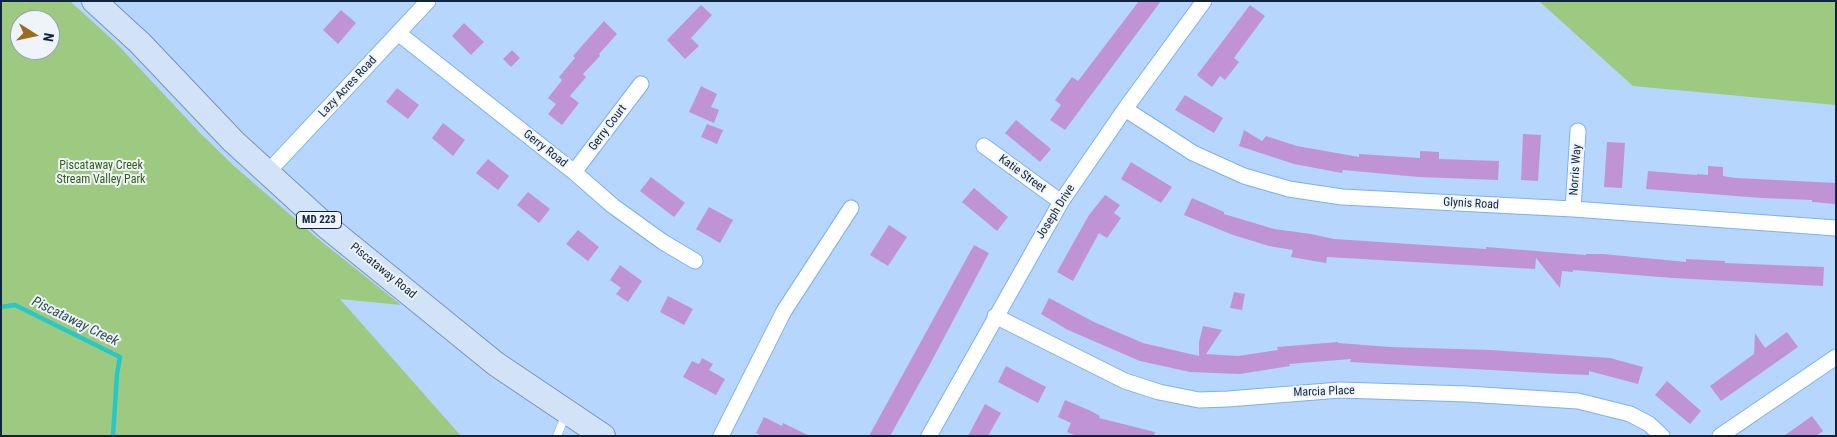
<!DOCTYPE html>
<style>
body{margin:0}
#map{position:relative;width:1837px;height:437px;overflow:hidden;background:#b6d6fd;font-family:"Roboto Condensed",sans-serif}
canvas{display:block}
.frame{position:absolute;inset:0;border:2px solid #10253d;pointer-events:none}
.north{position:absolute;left:10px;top:10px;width:50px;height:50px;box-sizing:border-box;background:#eff4fb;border:1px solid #96a1af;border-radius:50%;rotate:100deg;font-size:14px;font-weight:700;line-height:20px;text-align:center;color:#10253d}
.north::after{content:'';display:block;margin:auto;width:18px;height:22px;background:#9b6b1e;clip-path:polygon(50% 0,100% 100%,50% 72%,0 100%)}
</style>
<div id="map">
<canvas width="1837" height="437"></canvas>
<div class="frame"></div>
<div class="north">N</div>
</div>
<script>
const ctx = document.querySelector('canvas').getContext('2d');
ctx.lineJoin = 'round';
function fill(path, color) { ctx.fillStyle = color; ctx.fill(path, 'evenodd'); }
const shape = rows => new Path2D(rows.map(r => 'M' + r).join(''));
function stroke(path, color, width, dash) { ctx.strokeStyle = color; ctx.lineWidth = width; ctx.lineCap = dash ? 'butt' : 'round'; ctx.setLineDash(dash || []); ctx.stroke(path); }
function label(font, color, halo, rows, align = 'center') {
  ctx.font = font + ' "Roboto Condensed",sans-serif'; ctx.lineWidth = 4; ctx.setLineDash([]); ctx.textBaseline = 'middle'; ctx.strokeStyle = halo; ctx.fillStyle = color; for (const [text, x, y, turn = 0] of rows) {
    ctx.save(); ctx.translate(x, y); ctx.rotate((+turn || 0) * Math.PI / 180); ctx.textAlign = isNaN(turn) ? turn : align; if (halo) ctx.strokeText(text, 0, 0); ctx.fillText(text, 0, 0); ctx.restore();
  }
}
fill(shape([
 [1,1,25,1,26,3,28,1,70,1,116,43,201,134,234,166,317,238,401,305,340,299,461,436,1,436],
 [20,20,50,20,50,50,20,50],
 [1539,1,1836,1,1836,105,1633,86]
]), '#9dc981');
stroke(shape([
 [1,307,15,305,120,357,117,374,113,436]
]), '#28c8c7', 4.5);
fill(shape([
 [1139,1,1161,1,1065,130,1050,120,1061,105,1055,100,1072,77,1078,81],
 [701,5,712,15,691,38,699,46,685,59,667,40],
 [1250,5,1265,16,1234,58,1239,62,1225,80,1220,76,1212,87,1197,75],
 [341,10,356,23,338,44,323,30],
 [604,21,617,34,599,54,600,56,583,74,586,77,570,96,579,103,562,125,548,114,556,104,548,98,562,80,559,77,575,58,573,56],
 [464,23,484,42,471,55,452,36],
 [512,50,520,58,511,67,503,59],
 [701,86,717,94,711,107,719,110,714,123,689,112],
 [397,88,419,105,408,119,386,102],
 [1185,95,1223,118,1214,133,1175,110],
 [1016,120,1051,149,1040,162,1005,133],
 [443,123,465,140,453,156,432,138],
 [707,124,723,130,717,144,701,137],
 [1244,130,1262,141,1266,136,1297,146,1359,157,1359,154,1420,158,1420,151,1439,152,1439,159,1499,161,1498,180,1419,177,1343,170,1342,173,1294,164,1239,146],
 [1523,134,1541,135,1538,181,1521,180],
 [1607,142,1625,143,1622,188,1604,187],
 [488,159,509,176,498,190,476,173],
 [1131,162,1172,187,1161,203,1121,179],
 [1708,166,1723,167,1723,176,1736,178,1836,183,1835,204,1812,202,1812,200,1762,198,1646,189,1648,171,1697,175,1697,174,1708,175],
 [651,177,685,203,674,217,640,191],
 [974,188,1008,217,997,231,962,202],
 [528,192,550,209,539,223,517,205],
 [1105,195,1120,205,1114,213,1121,218,1107,238,1099,233,1073,281,1057,272,1089,215],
 [1192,198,1224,212,1224,214,1274,229,1311,234,1334,239,1486,249,1486,247,1586,255,1586,254,1603,254,1686,262,1686,259,1725,261,1725,263,1824,267,1823,286,1673,278,1573,270,1573,272,1562,271,1560,288,1536,258,1535,269,1327,257,1326,263,1291,257,1293,250,1269,246,1233,235,1184,215],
 [709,207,733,220,720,243,696,229],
 [889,225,907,237,888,266,870,255],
 [578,230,599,247,588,261,566,244],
 [974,245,989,253,929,366,890,436,869,436],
 [620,265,642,281,628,302,616,294,621,288,610,280],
 [1234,292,1245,294,1242,310,1230,308],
 [668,296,693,309,684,325,660,312],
 [1049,298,1094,322,1143,343,1199,356,1199,342,1203,326,1222,330,1206,354,1238,356,1278,350,1277,347,1338,342,1338,343,1390,347,1490,350,1610,358,1643,367,1638,384,1589,371,1589,375,1561,374,1350,362,1351,359,1289,364,1290,366,1240,374,1190,372,1140,361,1068,330,1041,314],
 [1787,332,1798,347,1721,401,1710,386,1754,354,1755,333,1765,348],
 [702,358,713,364,709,370,725,379,716,395,683,377,692,361,699,364],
 [1006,366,1046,387,1038,403,998,382],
 [1667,381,1701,411,1690,424,1655,395],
 [1065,400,1091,411,1100,416,1099,418,1155,432,1154,436,1076,436,1067,432,1071,423,1058,417],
 [985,404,1001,413,988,436,968,436],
 [1812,416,1823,431,1816,436,1784,436],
 [764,417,782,426,783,423,810,436,762,436,756,433]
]), '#c093d7');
const service = shape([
 [557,436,566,414]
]);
const minor = shape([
 [398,33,574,172,613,206,663,242,695,261],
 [1125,109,1193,153,1244,176,1289,189,1342,197,1573,209,1836,228],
 [984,146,1061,202],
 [574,172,641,84],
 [267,173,428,1],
 [1573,209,1578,131],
 [995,316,1125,381,1159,392,1199,400,1228,399,1340,390,1467,394,1578,401,1630,414,1649,424,1662,436],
 [721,436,784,311,851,208],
 [929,436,1061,202,1125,109,1204,1],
 [1720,436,1836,357]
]);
const primary = shape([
 [94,1,140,43,233,141,326,226,496,364,603,436]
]);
stroke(service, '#7cb0ef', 9);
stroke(minor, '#7cb0ef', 17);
stroke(primary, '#7b94b3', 26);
stroke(service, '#fff', 8);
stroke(minor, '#fff', 15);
stroke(primary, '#d2e3f8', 24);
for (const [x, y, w] of [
 [319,220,45]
]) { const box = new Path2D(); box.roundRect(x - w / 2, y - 8.5, w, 17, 4); ctx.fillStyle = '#eff4fb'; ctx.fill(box); stroke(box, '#10253d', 1); }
label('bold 11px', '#10253d', null, [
 ["MD 223",319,220]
]);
label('12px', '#10253d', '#eff4fb', [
 ["Lazy Acres Road",348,87,-47],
 ["Gerry Court",608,128,-53],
 ["Gerry Road",545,149,38],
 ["Norris Way",1576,170,-86],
 ["Katie Street",1022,174,36],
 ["Glynis Road",1471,204,3],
 ["Joseph Drive",1056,212,-58],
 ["Piscataway Road",383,271,39],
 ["Marcia Place",1324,392,-2]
]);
label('12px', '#355c12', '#eff4fb', [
 ["Piscataway Creek",101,166],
 ["Stream Valley Park",101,180]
]);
label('italic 14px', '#2f4e4d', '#eff4fb', [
 ["Piscataway Creek",75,322,26]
]);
</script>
